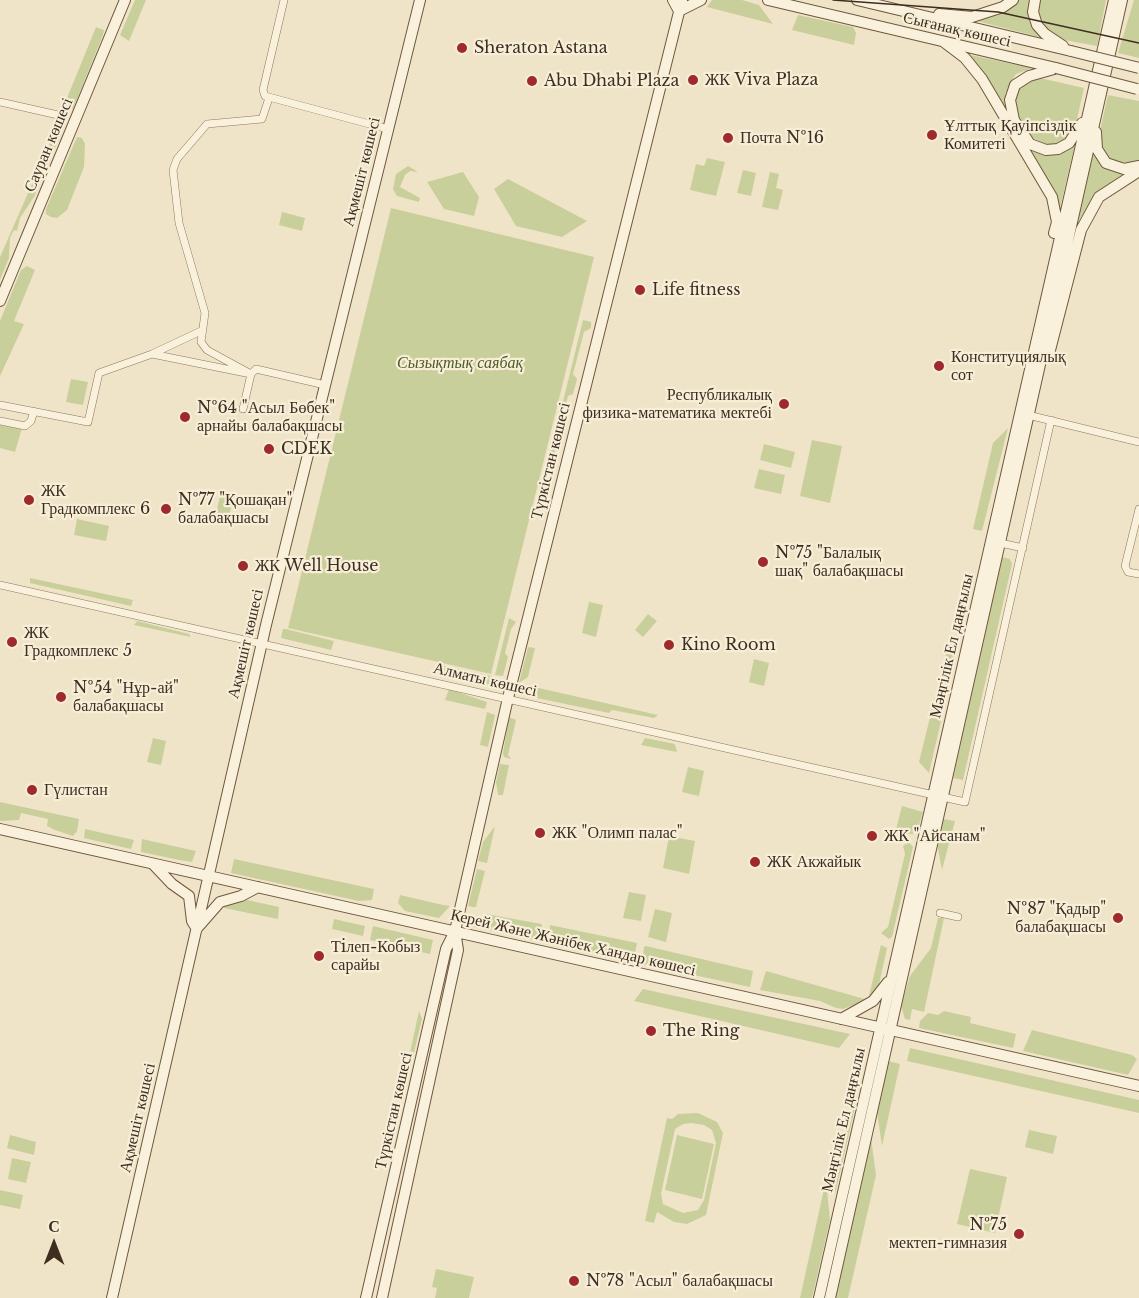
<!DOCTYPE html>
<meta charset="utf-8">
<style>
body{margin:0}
#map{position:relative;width:1139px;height:1298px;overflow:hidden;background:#f0e4c8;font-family:"Libre Baskerville",serif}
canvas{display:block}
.north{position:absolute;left:24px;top:1214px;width:60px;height:60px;-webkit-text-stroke:4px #f7eed8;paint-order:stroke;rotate:0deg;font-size:16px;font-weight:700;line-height:24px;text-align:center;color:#3d2e20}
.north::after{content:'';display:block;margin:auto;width:21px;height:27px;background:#3d2e20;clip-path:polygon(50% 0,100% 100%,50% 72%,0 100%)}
</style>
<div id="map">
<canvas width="1139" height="1298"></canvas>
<div class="north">С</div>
</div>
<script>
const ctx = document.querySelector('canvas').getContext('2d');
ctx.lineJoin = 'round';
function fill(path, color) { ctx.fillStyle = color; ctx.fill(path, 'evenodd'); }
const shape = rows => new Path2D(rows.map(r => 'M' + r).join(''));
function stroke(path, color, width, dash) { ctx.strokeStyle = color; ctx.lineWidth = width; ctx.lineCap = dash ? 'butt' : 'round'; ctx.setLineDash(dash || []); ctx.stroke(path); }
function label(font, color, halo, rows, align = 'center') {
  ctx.font = font + ' "Libre Baskerville",serif'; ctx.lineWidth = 4.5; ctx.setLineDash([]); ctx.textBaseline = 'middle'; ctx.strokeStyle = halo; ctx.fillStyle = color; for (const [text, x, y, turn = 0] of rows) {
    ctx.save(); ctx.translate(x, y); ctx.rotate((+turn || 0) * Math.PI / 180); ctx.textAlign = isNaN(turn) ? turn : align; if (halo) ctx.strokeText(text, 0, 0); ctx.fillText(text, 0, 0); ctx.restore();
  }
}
fill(shape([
 [135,0,146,0,129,41,120,35],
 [712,0,742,0,759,5,773,24,707,7],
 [1019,0,1031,0,1031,25,1043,38,977,21,977,18],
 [1041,0,1106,0,1097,46,1064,40,1047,32,1037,15],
 [1134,0,1139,0,1139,58,1118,53],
 [798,15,853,27,856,33,854,45,792,30],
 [96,27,104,30,103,35,73,109,63,108],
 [966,54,1032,68,1016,74,1009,85,1005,94,1007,113],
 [1040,78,1084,88,1075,128,1064,142,1050,146,1031,137,1017,117,1014,106,1017,90,1027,82],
 [1108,95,1139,101,1139,161,1135,163,1113,162,1102,152,1099,135],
 [60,120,66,122,34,197,20,218,17,231,14,230,10,238,9,258,0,280,0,257],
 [77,137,82,138,85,144,84,167,67,210,57,218,51,217,46,214,46,209],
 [1076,140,1058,216,1025,142,1044,152],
 [1093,146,1095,155,1134,171,1095,199,1077,222],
 [707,158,725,162,716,196,690,190,696,164,704,166],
 [408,166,418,172,410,171,405,175,400,187,420,198,419,202,397,196,393,189,396,174],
 [743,170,756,173,751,196,737,193],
 [463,172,479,197,474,216,444,209,427,182],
 [770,172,779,174,776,188,783,190,778,210,762,207],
 [508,179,587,221,562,237,516,226,494,189],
 [391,208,594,257,491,674,288,628],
 [282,212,305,218,302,231,279,225],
 [27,266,35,270,14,321,24,324,0,376,0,321,21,270],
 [583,320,591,322,591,328,584,332,573,374,577,379,573,394,568,396,554,450,558,455,556,463,553,472,545,475],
 [71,379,88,382,83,405,66,402],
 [0,425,22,428,15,452,0,448],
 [1008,428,982,531,973,529,993,443],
 [812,440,842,446,830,503,800,496],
 [764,444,795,452,791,468,760,460],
 [759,469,785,475,781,494,754,488],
 [221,492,234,495,227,525,214,522],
 [77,519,109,526,106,541,74,535],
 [1002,557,1010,559,1012,564,963,780,953,778],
 [30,578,133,600,131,606,30,583],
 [589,602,603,605,596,637,582,633],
 [648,614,657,621,643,637,635,630],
 [509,618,516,622,511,629,505,653,508,657,503,676,495,675],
 [137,621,189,634,191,637,134,625],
 [283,629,286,629,334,641,331,650,281,638],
 [951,635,955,660,946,696,942,669],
 [528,647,535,648,528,677,519,683],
 [754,659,769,663,764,686,749,682],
 [444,666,492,676,490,685,442,675],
 [530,686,658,715,654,718,612,710,609,713,527,696],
 [449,689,487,702,485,709,445,700],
 [935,697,941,721,929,773,919,762],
 [487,712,495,715,488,747,480,745],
 [509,717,516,720,508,755,511,759,504,757,503,753],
 [153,738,166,741,161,765,147,762],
 [645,738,675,744,677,752,641,745],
 [500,764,509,765,503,795,498,795,496,782],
 [688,767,704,771,699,796,682,792],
 [0,802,79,819,77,831,73,836,55,830,47,826,48,819,21,813,19,820,0,821],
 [902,806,923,812,917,832,913,834,895,833],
 [943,819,955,821,942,870,937,844],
 [495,826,487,863,478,861,483,842],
 [85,829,134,840,131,849,84,838],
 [669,836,695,841,689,874,663,868],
 [142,839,196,851,192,862,179,860,141,852],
 [909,842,913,847,892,937,889,939,881,933,888,927,905,854,903,846],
 [234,859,374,889,372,900,359,901,231,873],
 [477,869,485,871,476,907,473,907,468,906],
 [629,892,646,895,641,921,623,918],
 [400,895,443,905,450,906,439,918,405,911,398,903],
 [247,900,279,907,278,919,224,908,225,904],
 [655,909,672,913,666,942,648,937],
 [486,914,542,924,540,936,534,940,474,927],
 [938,918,944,918,924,1012,912,1009,910,1020,905,1019,901,1006,910,976,931,948],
 [334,919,365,926,363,936,332,929],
 [550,925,637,943,634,959,629,961,548,942],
 [373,926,433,940,430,954,370,940],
 [881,945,887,948,877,994,868,1000,843,1009,836,1008,820,1001,760,990,766,971,868,1000],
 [646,946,753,971,750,987,642,964,644,947],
 [643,989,850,1034,839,1048,634,1001],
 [419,1011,422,1019,405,1090,401,1094],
 [944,1011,971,1017,970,1023,1016,1034,1013,1048,919,1028,920,1021,928,1013,938,1015],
 [1032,1030,1132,1055,1137,1059,1128,1075,1023,1051],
 [910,1048,1139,1100,1139,1113,907,1061],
 [854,1055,865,1057,860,1080,843,1106],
 [888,1061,900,1064,882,1146,877,1112],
 [855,1108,835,1194,834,1184,849,1115],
 [698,1113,717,1122,723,1133,706,1215,687,1224,674,1222,657,1212,654,1223,645,1221,667,1118,672,1119,678,1114],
 [691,1123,704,1125,712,1130,716,1143,704,1200,698,1210,683,1213,663,1204,661,1194,675,1129,683,1124],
 [1029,1130,1057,1136,1053,1154,1025,1147],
 [10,1135,36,1142,34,1155,7,1148],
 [677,1135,714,1144,702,1199,665,1190],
 [871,1138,876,1175,848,1298,835,1298],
 [12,1158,31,1162,26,1183,8,1179],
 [970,1169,1007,1177,995,1233,957,1224],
 [826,1180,830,1220,812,1298,800,1298],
 [0,1190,23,1195,20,1209,0,1205],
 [436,1269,474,1277,469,1298,435,1298,437,1288,432,1287]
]), '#c9cf9b');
const street = shape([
 [284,0,263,90,265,96,388,129],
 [269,98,262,119,207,124,177,159,173,170,179,223,205,313,201,342,207,350,251,374,256,369,325,385],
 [0,102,58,115],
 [152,354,251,374,243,409],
 [0,405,88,422,99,373,152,354,201,331],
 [1028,415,1139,442],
 [0,421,25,426,31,421,34,411],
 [1139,509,1125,566,1128,572,1139,574],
 [996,542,1023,548],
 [0,585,965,802,1051,420],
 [940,913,958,917]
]);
const secondary = shape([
 [673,0,679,11,701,0],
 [768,0,1056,68],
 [857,0,1071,51],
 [1035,0,1033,12,1037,25,1045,34,1063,46],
 [939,14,972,17,1003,7,1013,0],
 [944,42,965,58,982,79,1052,197,1057,222,1054,233],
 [1054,69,1029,76,1015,85,1010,100,1014,120,1030,144,1046,150,1058,149,1069,143,1082,123],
 [1096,132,1097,149,1106,163,1124,169,1139,166],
 [0,301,125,0],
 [1049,354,1081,230,1099,197,1139,171],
 [0,829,1139,1086],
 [153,864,172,884,189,896,192,921,197,929],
 [199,926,220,902,241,896,258,887],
 [841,1019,873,1001,888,982],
 [112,1298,266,625,420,0],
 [366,1298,446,949,455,931,508,698,682,0],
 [382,1298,458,950,455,931],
 [819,1298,1114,0],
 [830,1298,1122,0]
]);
stroke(street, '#8d765c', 8);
stroke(secondary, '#6f573f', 12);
stroke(street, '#faf1dc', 7);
stroke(secondary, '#faf1dc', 10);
stroke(shape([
 [833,0,998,12,1139,43]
]), '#3d2e20', 1.5);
const secondaryBridge = shape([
 [1071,51,1139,68],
 [1056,68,1137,89]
]);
stroke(secondaryBridge, '#6f573f', 12, []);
stroke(secondaryBridge, '#faf1dc', 10);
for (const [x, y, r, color] of [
 [462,48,6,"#9e2a2b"],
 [693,80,6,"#9e2a2b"],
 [532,81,6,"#9e2a2b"],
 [932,135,6,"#9e2a2b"],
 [728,138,6,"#9e2a2b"],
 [640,290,6,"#9e2a2b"],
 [939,366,6,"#9e2a2b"],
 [784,404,6,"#9e2a2b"],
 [185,417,6,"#9e2a2b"],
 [269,449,6,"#9e2a2b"],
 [29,500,6,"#9e2a2b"],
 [166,509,6,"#9e2a2b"],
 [763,562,6,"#9e2a2b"],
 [243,566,6,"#9e2a2b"],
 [12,642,6,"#9e2a2b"],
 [669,645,6,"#9e2a2b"],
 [61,697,6,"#9e2a2b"],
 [32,790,6,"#9e2a2b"],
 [540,833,6,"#9e2a2b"],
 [872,836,6,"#9e2a2b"],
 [755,862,6,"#9e2a2b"],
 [1118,918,6,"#9e2a2b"],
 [319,956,6,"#9e2a2b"],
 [651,1031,6,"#9e2a2b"],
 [1019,1234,6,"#9e2a2b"],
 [574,1281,6,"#9e2a2b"]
]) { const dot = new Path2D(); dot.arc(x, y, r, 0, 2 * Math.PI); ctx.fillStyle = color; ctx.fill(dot); stroke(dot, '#f7eed8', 2); }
label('16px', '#3d2e20', '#f7eed8', [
 ["Сығанақ көшесі",957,30,13],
 ["Сауран көшесі",49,145,-67],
 ["Ақмешіт көшесі",362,172,-76],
 ["Түркістан көшесі",551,461,-76],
 ["Ақмешіт көшесі",246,644,-77],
 ["Мәңгілік Ел даңғылы",952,646,-77],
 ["Алматы көшесі",485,680,13],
 ["Керей Және Жәнібек Хандар көшесі",573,943,13],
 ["Түркістан көшесі",394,1111,-77],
 ["Ақмешіт көшесі",138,1118,-77],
 ["Мәңгілік Ел даңғылы",844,1120,-77]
]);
label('16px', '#3d2e20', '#f7eed8', [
 ["Sheraton Astana",474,48],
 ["ЖК Viva Plaza",705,80],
 ["Abu Dhabi Plaza",544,81],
 ["Ұлттық Қауіпсіздік",944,126],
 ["Комитеті",944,144],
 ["Почта №16",740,138],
 ["Life fitness",652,290],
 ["Конституциялық",951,357],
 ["сот",951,375],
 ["Республикалық",772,395,"right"],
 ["физика-математика мектебі",772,413,"right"],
 ["№64 \"Асыл Бөбек\"",197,408],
 ["арнайы балабақшасы",197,426],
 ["CDEK",281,449],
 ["ЖК",41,491],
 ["Градкомплекс 6",41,509],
 ["№77 \"Қошақан\"",178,500],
 ["балабақшасы",178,518],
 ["№75 \"Балалық",775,553],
 ["шақ\" балабақшасы",775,571],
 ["ЖК Well House",255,566],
 ["ЖК",24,633],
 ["Градкомплекс 5",24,651],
 ["Kino Room",681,645],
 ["№54 \"Нұр-ай\"",73,688],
 ["балабақшасы",73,706],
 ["Гүлистан",44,790],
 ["ЖК \"Олимп палас\"",552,833],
 ["ЖК \"Айсанам\"",884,836],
 ["ЖК Акжайык",767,862],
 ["№87 \"Қадыр\"",1106,909,"right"],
 ["балабақшасы",1106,927,"right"],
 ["Тiлеп-Кобыз",331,947],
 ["сарайы",331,965],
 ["The Ring",663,1031],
 ["№75",1007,1225,"right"],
 ["мектеп-гимназия",1007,1243,"right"],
 ["№78 \"Асыл\" балабақшасы",586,1281]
], 'left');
label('italic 16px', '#4d5a26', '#f7eed8', [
 ["Сызықтық саябақ",460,363]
]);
</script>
